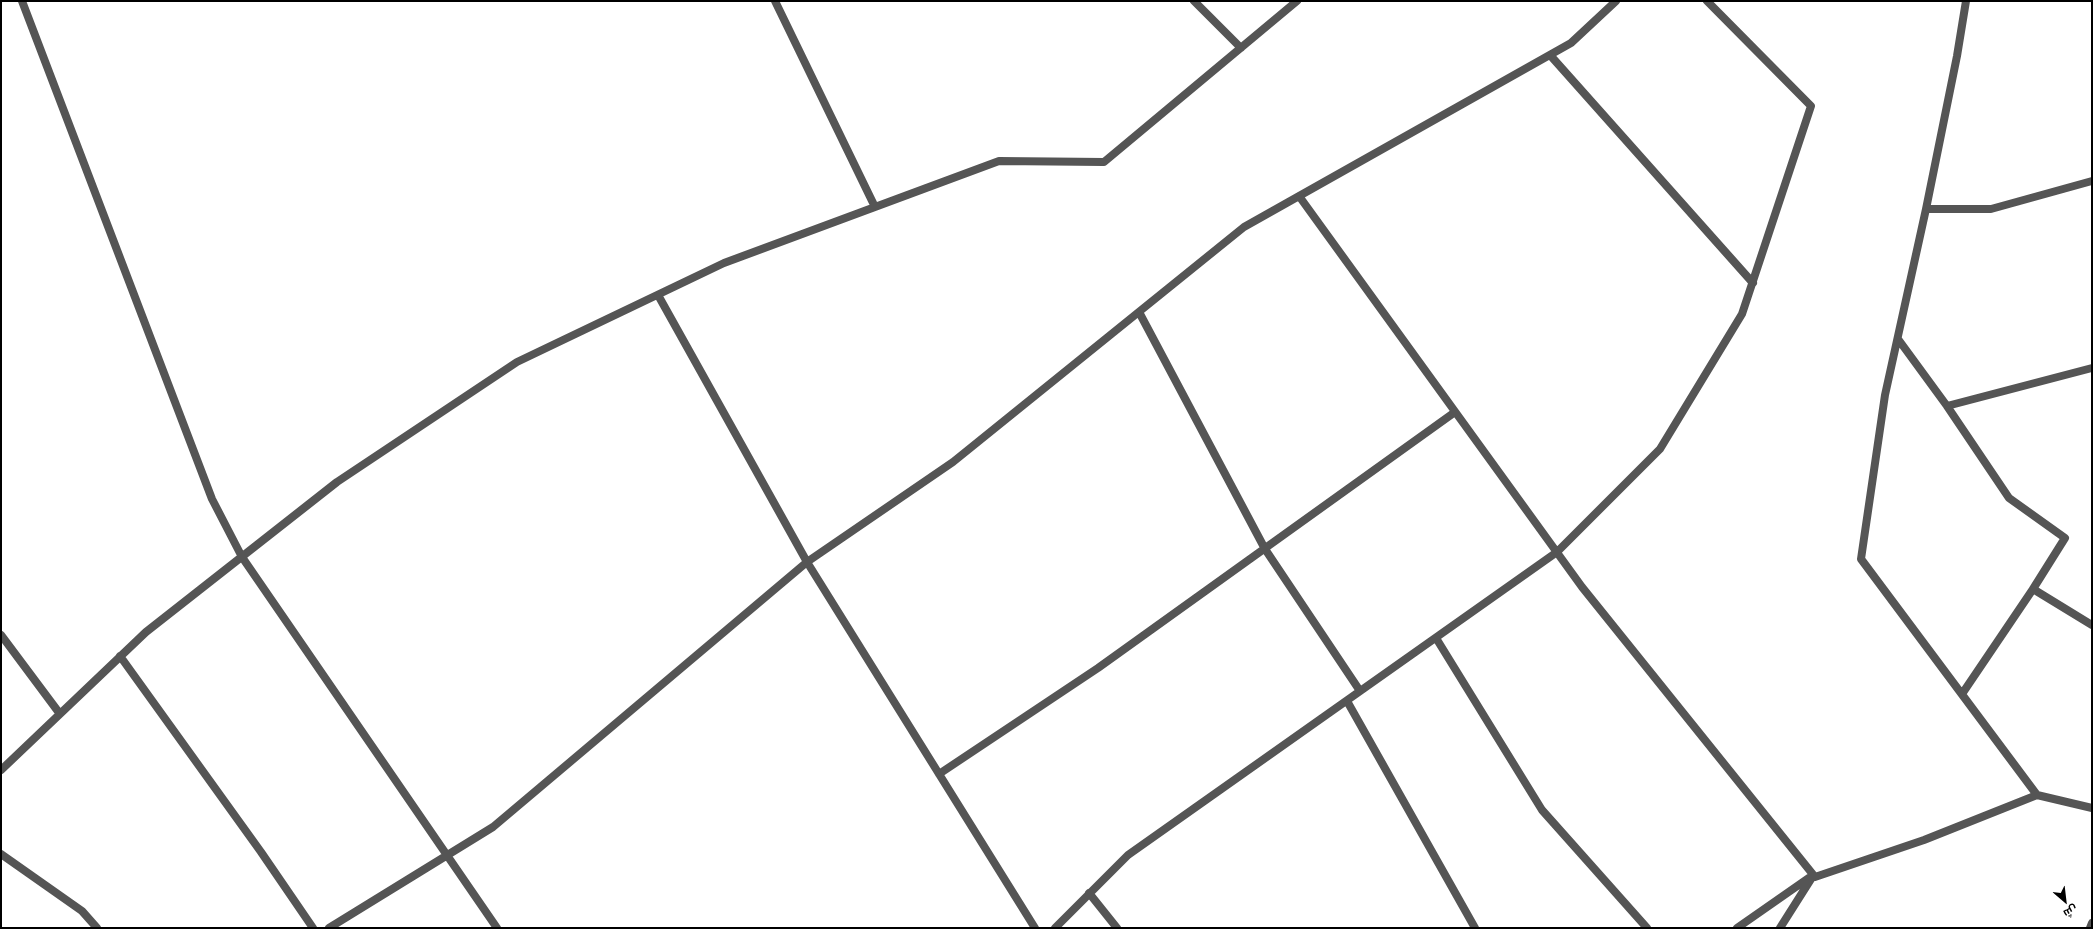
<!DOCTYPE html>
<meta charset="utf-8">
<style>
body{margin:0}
#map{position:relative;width:2093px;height:929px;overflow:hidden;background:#fff;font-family:Arial,Cairo,sans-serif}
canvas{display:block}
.frame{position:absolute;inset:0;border:2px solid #000;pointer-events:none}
.north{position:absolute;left:2045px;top:881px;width:40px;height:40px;-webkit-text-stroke:3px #fff;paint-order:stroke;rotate:152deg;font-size:11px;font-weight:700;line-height:16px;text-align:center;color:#000}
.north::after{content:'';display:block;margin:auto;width:14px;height:18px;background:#000;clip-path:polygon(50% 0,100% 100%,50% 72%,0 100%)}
</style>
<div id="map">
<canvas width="2093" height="929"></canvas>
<div class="frame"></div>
<div class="north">ش</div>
</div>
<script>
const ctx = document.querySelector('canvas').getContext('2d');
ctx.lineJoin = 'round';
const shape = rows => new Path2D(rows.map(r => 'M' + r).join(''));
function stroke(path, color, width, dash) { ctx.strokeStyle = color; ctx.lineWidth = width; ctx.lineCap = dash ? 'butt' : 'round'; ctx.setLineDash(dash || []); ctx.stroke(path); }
stroke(shape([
 [22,1,212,499,242,557,497,928],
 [775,1,875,207],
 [1194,1,1241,48],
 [1966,1,1957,56,1926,209,1885,395,1861,559,2037,795],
 [1550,55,1753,283],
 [1299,196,1582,587,1815,877,1924,840,2037,795,2092,808],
 [1926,209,1991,209,2092,181],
 [658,295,807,562,1035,928],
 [1139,312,1265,549,1360,691],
 [1898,339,1947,406,2092,368],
 [1947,406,2009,498,2065,538,2033,589],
 [1,635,60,714],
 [1436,638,1542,810,1647,928],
 [120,656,261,852,313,928],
 [1962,694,2033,589,2092,625],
 [1347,701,1475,928],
 [1,770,146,632,337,482,517,362,724,263,999,161,1104,162,1297,1],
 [939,774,1098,668,1455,412],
 [1,854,82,911,97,928],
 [1089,893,1117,928],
 [329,928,493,827,807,562,953,462,1244,227,1571,43,1616,1],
 [1055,928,1128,855,1557,552,1660,449,1742,314,1811,106,1707,1],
 [1737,928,1813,875],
 [1780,928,1811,879],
 [2090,928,2092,923]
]), '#555', 8);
</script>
